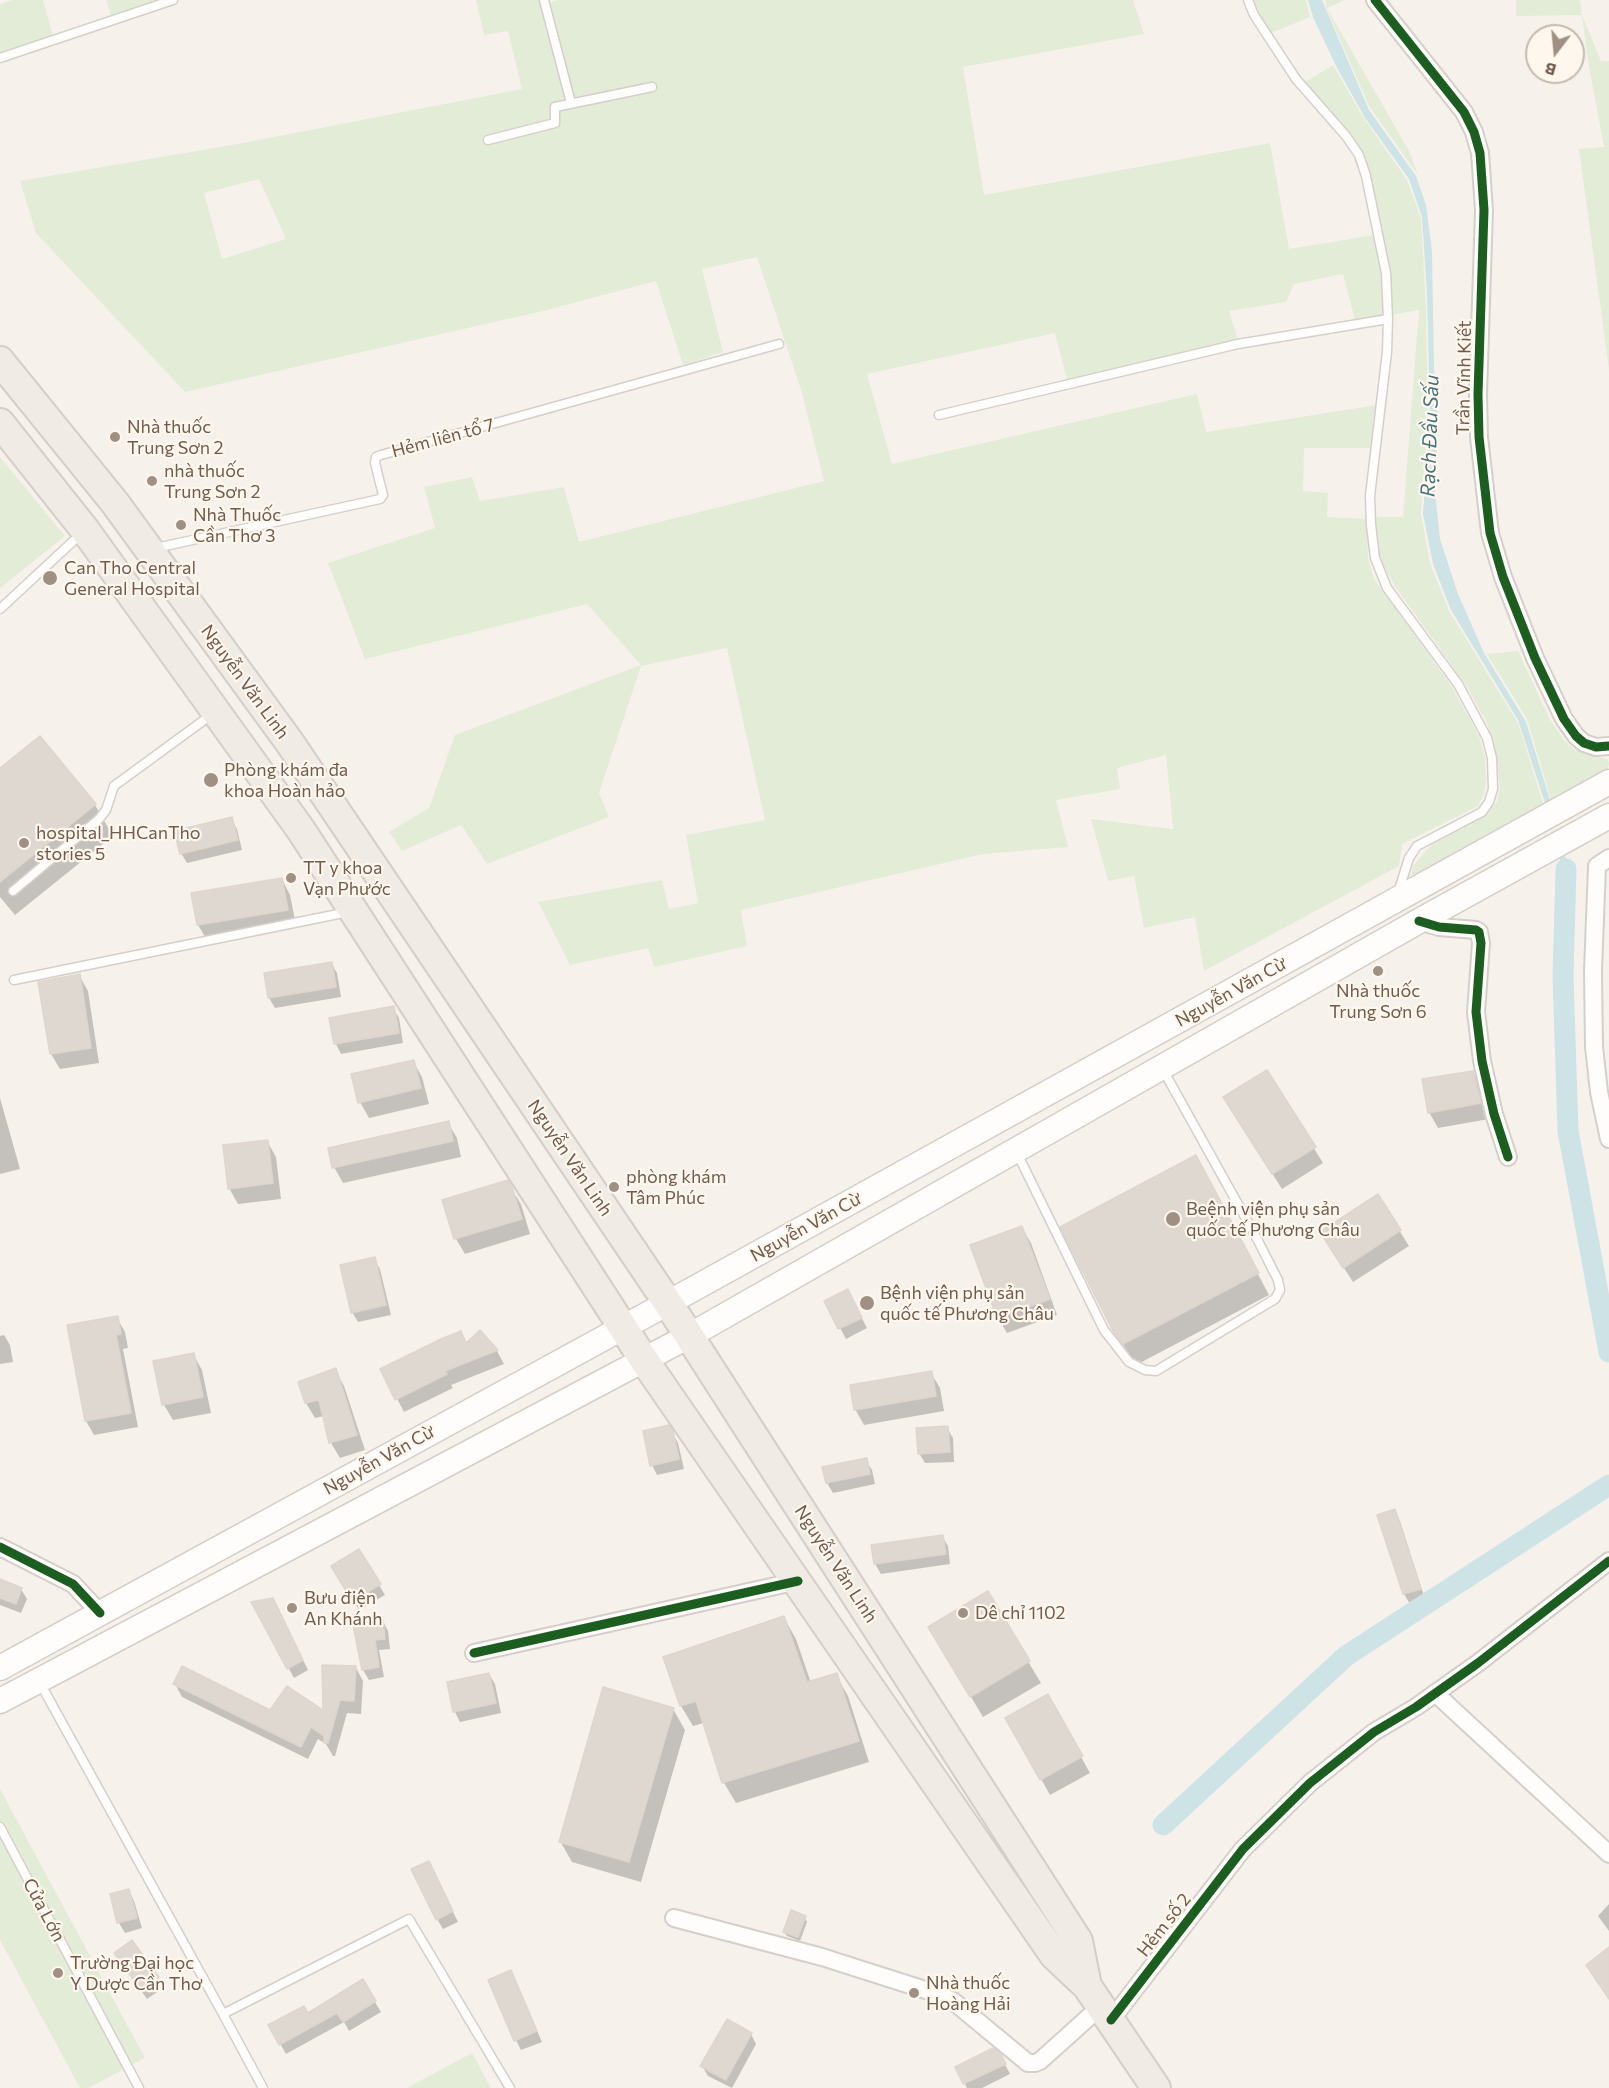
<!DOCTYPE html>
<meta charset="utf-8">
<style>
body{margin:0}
#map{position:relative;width:1609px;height:2088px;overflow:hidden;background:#f6f2eb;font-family:Commissioner,sans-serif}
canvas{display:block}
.north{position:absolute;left:1525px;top:24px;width:60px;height:60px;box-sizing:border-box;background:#fef7ed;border:2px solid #c6b9ad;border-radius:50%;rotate:196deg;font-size:16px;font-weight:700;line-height:24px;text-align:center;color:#725b4d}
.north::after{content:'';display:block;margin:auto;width:21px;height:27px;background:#a09084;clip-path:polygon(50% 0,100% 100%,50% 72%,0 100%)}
</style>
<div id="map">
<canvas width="1609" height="2088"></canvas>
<div class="north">B</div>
</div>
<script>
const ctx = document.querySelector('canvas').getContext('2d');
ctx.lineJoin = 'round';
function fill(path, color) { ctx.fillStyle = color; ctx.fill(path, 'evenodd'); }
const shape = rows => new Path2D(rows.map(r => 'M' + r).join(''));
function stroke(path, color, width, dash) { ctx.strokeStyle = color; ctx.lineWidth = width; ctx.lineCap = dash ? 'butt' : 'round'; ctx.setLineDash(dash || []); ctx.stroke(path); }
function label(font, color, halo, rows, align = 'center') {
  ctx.font = font + ' Commissioner,sans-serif'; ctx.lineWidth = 4.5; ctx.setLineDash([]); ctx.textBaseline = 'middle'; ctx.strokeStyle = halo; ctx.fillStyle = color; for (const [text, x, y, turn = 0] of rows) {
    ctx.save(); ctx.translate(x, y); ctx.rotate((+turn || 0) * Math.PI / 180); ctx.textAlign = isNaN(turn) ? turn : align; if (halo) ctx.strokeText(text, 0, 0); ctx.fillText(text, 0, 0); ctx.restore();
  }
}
fill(shape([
 [12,0,43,0,53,36,0,53,0,4],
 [106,0,159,0,111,15],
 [476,0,539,0,549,31,557,30,550,2,559,0,1133,0,1144,34,963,67,984,195,1270,143,1289,249,1374,235,1383,273,1384,315,1355,320,1343,274,1294,284,1286,302,1229,311,1238,340,1067,380,1055,333,867,374,892,464,1197,394,1206,432,1377,405,1372,448,1304,448,1303,491,1328,493,1327,517,1366,519,1368,558,1374,579,1452,687,1479,736,1485,756,1486,782,1484,795,1478,806,1402,844,1399,866,1204,971,1195,917,1144,928,1134,876,1108,881,1091,819,1173,829,1166,755,1117,768,1120,789,1056,800,1068,847,983,854,741,910,747,946,654,967,648,948,570,965,538,902,662,880,669,909,698,903,686,835,765,820,727,648,641,666,599,793,609,817,487,864,461,825,402,851,389,832,429,808,455,735,641,665,587,604,365,659,328,563,435,528,424,487,472,477,480,501,564,487,579,542,824,481,802,393,757,257,702,269,723,352,683,365,656,281,543,311,185,392,36,233,20,181,243,143,522,89,508,31,484,35],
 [259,179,286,239,222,259,204,193],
 [1252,0,1306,0,1310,17,1271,33,1257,14],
 [1325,0,1345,0,1327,8,1409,151,1418,175,1369,106,1326,7],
 [1516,0,1580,0,1582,15,1601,61,1609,61,1609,370,1579,149,1604,147,1588,61,1582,15,1516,16],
 [1333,65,1363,117,1407,180,1421,218,1426,309,1428,416,1421,514,1430,563,1449,611,1518,723,1544,806,1411,879,1413,866,1431,845,1488,814,1497,801,1500,789,1495,746,1486,721,1466,685,1394,585,1381,561,1374,517,1403,517,1419,310,1391,315,1362,154,1304,83],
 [0,457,65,536,0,588],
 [1518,651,1550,720,1564,740,1574,749,1608,760,1609,763,1607,773,1552,803,1527,719,1487,654],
 [0,1789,145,2058,88,2088,80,2088,0,1940],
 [472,2053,491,2088,407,2088]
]), '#e3ecd7');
fill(shape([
 [1308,0,1322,0,1369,110,1416,176,1426,205,1432,251,1434,369,1438,419,1435,491,1440,539,1458,594,1484,653,1526,722,1551,803,1546,806,1518,720,1451,610,1433,564,1423,514,1430,417,1427,294,1422,217,1409,179,1365,118,1335,64,1313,17]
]), '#cee3e5');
fill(shape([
 [40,738,95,805,113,836,15,915,0,897,0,770],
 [231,819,237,829,242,850,187,863,181,853],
 [282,879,290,895,296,925,207,940,198,925],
 [331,963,337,973,341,997,275,1008,269,998],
 [79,975,88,991,99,1063,60,1069,51,1054],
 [393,1008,399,1018,403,1043,341,1054,336,1044],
 [413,1061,422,1077,429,1104,369,1118,360,1102],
 [1267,1072,1323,1163,1282,1189,1234,1113],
 [1473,1072,1482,1088,1489,1119,1438,1128,1429,1112],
 [0,1098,20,1169,0,1174],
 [448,1123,457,1138,461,1157,343,1183,334,1167],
 [267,1141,276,1157,281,1199,238,1204,229,1188],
 [1207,1178,1269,1295,1136,1365,1114,1330],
 [507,1182,521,1204,530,1234,465,1254,456,1239,444,1201],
 [1378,1196,1409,1246,1353,1282,1331,1248],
 [1022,1228,1031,1243,1057,1315,1007,1333,998,1318,972,1246],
 [374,1259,380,1269,391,1315,358,1322,352,1312],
 [826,1301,853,1301,867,1328,846,1339],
 [117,1318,125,1332,128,1348,123,1349,138,1427,94,1435,86,1421],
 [461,1333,467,1344,480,1333,497,1351,504,1364,451,1385,453,1388,404,1412,382,1370],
 [4,1335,10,1345,13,1362,0,1364,0,1336],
 [193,1354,202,1370,211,1413,173,1420,164,1405,155,1362],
 [335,1370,344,1386,365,1450,340,1458,331,1443,324,1416,315,1418,306,1403,300,1383],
 [931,1373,940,1388,944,1411,864,1425,855,1409],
 [947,1428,953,1438,954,1462,925,1463,919,1453],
 [672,1432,678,1443,684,1469,657,1475,652,1465],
 [866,1460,872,1470,875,1484,833,1493,827,1483],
 [1395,1511,1400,1521,1425,1599,1410,1604,1404,1594,1379,1516],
 [942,1536,948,1546,950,1564,881,1574,875,1564],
 [359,1551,385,1595,359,1610,333,1566],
 [0,1581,21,1589,27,1599,21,1613,0,1605],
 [987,1593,1041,1683,983,1717,942,1648],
 [253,1603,278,1610,308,1670,294,1678],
 [784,1618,796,1639,811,1683,836,1675,848,1696,869,1762,736,1803,724,1783,704,1723,693,1726,681,1706,665,1658],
 [383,1621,388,1631,390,1649,379,1650,384,1677,369,1680,363,1670,354,1626],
 [356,1668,363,1681,361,1714,347,1713,335,1756,333,1756,326,1744,318,1739,308,1759,182,1697,175,1684,271,1712,324,1713],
 [489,1674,495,1684,501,1713,460,1722,455,1712,448,1683],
 [1047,1696,1090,1773,1050,1795,1007,1718],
 [673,1709,685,1730,641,1882,572,1862,560,1841],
 [434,1873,458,1922,443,1929,437,1919],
 [129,1891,134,1901,142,1928,125,1933,119,1923,111,1895],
 [1609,1904,1609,1931,1598,1916],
 [805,1917,807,1922,800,1941,787,1936,784,1932],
 [122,1963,158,1978,163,1988,147,1999],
 [362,1981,381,2012,349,2031,344,2022,286,2054,270,2026,307,2014],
 [516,1982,542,2042,521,2050,516,2040],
 [751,2034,756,2044,732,2088,708,2076,702,2066],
 [1000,2055,1010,2074,982,2088,967,2088,957,2068]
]), '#0003');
stroke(shape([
 [1560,850,1566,869]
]), '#cee3e5', 6);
stroke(shape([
 [1566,869,1563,976,1568,1131,1609,1352],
 [1163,1825,1346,1656,1609,1485]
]), '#cee3e5', 21);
const building = shape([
 [40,736,96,804,0,882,0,768,40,736],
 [232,817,238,840,180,854,174,831,232,817],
 [282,878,288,910,197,925,191,893,282,878],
 [332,962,336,987,268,998,264,973,332,962],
 [80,974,91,1048,50,1054,38,982,80,974],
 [394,1006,399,1033,334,1044,329,1018,394,1006],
 [414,1060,421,1088,358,1103,351,1074,414,1060],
 [1267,1070,1316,1147,1272,1174,1223,1097,1267,1070],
 [1473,1071,1481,1103,1428,1113,1422,1079,1473,1071],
 [449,1121,453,1141,332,1168,328,1148,449,1121],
 [268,1140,273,1183,228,1189,223,1145,268,1140],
 [1196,1155,1259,1273,1123,1344,1113,1331,1060,1227,1196,1155],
 [508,1180,512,1187,522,1219,454,1239,442,1200,508,1180],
 [1378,1194,1401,1230,1343,1268,1320,1232,1378,1194],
 [1022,1226,1050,1299,997,1318,970,1245,1022,1226],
 [375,1257,386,1305,351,1313,340,1265,375,1257],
 [848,1289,862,1318,838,1329,824,1301,848,1289],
 [118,1316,121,1334,116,1335,131,1413,85,1421,67,1325,118,1316],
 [480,1330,498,1350,445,1371,447,1374,395,1400,380,1369,441,1339,461,1331,466,1343,480,1330],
 [194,1353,203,1397,162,1405,153,1361,194,1353],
 [336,1368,357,1435,329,1443,319,1400,305,1403,298,1382,336,1368],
 [932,1371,936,1396,854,1410,850,1385,932,1371],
 [669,1425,673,1431,679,1459,650,1466,643,1431,669,1425],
 [948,1426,950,1452,918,1454,916,1428,948,1426],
 [867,1458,870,1474,826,1483,822,1467,867,1458],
 [1395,1509,1421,1589,1403,1594,1377,1515,1395,1509],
 [943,1535,946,1554,874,1564,871,1545,943,1535],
 [359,1549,381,1584,352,1601,331,1566,359,1549],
 [0,1579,22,1588,16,1604,0,1598,0,1579],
 [988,1591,1030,1661,970,1697,928,1627,988,1591],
 [273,1598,303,1660,287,1669,251,1602,273,1598],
 [784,1616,807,1682,837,1673,859,1741,722,1783,696,1701,680,1706,663,1657,784,1616],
 [383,1619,385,1639,375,1640,379,1667,362,1670,353,1625,383,1619],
 [322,1665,356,1666,354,1701,340,1700,328,1743,324,1743,324,1736,311,1727,301,1747,173,1684,182,1666,270,1710,287,1686,323,1710,322,1665],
 [489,1673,496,1703,453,1712,447,1682,489,1673],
 [603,1687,674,1708,629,1862,559,1842,603,1687],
 [1048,1694,1083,1756,1040,1780,1005,1718,1048,1694],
 [429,1861,453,1911,436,1920,411,1869,429,1861],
 [129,1889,137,1918,117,1923,110,1894,129,1889],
 [791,1910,806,1916,798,1937,783,1932,791,1910],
 [132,1940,159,1977,141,1990,114,1953,132,1940],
 [1609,1947,1609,1999,1586,1965,1609,1947],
 [511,1970,537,2031,514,2041,488,1980,511,1970],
 [363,1979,376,2001,343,2022,337,2013,279,2045,268,2025,304,2006,308,2013,363,1979],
 [727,2019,752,2033,726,2080,700,2066,727,2019],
 [993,2048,1001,2054,1006,2064,963,2084,955,2067,993,2048]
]);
fill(building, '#dfd8d1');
stroke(building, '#ded5ce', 1.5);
const service = shape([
 [544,0,571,103],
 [1248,0,1254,15,1296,79,1346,136,1359,155,1366,176,1386,273,1388,319,1387,352,1370,496,1371,525,1375,558,1387,588,1458,684,1487,738,1492,758,1493,789,1489,802,1482,812,1417,846,1409,858,1398,893],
 [0,58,173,0],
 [488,140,555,123,555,107,652,87],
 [939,415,1238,344,1388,319],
 [156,548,380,499,383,495,375,463,376,457,381,455,779,344],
 [0,609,83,532],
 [13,891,99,819,106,810,114,786,211,715],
 [14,980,348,912],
 [1017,1153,1104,1330,1129,1362,1145,1370,1156,1371,1275,1299,1280,1290,1278,1280,1254,1233,1162,1068],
 [40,1683,223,2014,409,1919,510,2088],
 [0,1827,139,2088],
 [223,2014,263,2088]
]);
const minor = shape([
 [1375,0,1464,112,1474,132,1480,153,1484,210,1478,394,1479,437,1490,533,1503,577,1535,658,1564,719,1576,736,1584,743,1596,747,1609,746],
 [1609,858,1597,866,1593,972,1594,1047,1599,1092,1609,1139],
 [1419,921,1439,927,1476,930,1479,932,1481,943,1476,1012,1482,1061,1494,1114,1508,1157],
 [0,1547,73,1584,100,1613],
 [474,1653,798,1581],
 [1435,1693,1609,1854],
 [674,1918,822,1957,938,1994,953,2001,1028,2063,1035,2063,1040,2061,1100,2007],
 [1111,2020,1243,1849,1310,1783,1374,1732,1416,1707,1478,1663,1609,1561]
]);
const secondary = shape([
 [0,1668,668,1303,1609,782],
 [0,1701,689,1336,1419,921,1609,816]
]);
const trunk = shape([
 [0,361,115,503,290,743,668,1303,1078,1941,1087,1986],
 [0,423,85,530,301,830,644,1360,1054,1955,1087,1986,1156,2088]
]);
stroke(service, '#d5cfca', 11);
stroke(minor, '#d5cfca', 20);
stroke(secondary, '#d5cec8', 27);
stroke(trunk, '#d5cdc7', 32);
stroke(service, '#fefdfc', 8);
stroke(minor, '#fefdfc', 16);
stroke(secondary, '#fefdfc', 24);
stroke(trunk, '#f1ebe6', 28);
stroke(shape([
 [1375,0,1464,112,1474,132,1480,153,1484,210,1478,394,1479,437,1490,533,1503,577,1535,658,1564,719,1576,736,1584,743,1596,747,1609,746],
 [1419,921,1439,927,1476,930,1479,932,1481,943,1476,1012,1482,1061,1494,1114,1508,1157],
 [0,1547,73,1584,100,1613],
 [474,1653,798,1581],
 [1111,2020,1243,1849,1310,1783,1374,1732,1416,1707,1478,1663,1609,1561]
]), '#1b5e20', 9);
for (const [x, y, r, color] of [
 [115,437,6,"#a09084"],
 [152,481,6,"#a09084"],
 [181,525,6,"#a09084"],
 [50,578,8,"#a09084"],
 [211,780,8,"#a09084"],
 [24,843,6,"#a09084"],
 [291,878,6,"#a09084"],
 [1378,971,6,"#a09084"],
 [614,1187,6,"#a09084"],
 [1173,1219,8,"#a09084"],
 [867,1303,8,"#a09084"],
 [292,1608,6,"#a09084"],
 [963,1613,6,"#a09084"],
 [58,1973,6,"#a09084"],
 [914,1993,6,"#a09084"]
]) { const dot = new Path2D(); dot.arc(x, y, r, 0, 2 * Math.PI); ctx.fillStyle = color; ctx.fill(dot); stroke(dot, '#fef7ed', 2); }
label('18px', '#725b4d', '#fef7ed', [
 ["Trần Vĩnh Kiết",1464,378,-89],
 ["Hẻm liên tổ 7",443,438,-15],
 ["Nguyễn Văn Linh",245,682,54],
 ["Nguyễn Văn Cừ",1231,992,-29],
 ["Nguyễn Văn Linh",570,1158,56],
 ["Nguyễn Văn Cừ",806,1227,-29],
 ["Nguyễn Văn Cừ",379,1460,-29],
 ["Nguyễn Văn Linh",836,1564,57],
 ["Cửa Lớn",44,1910,62],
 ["Hẻm số 2",1164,1925,-52]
]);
label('18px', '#725b4d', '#fef7ed', [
 ["Nhà thuốc",127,427],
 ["Trung Sơn 2",127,448],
 ["nhà thuốc",164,471],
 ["Trung Sơn 2",164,492],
 ["Nhà Thuốc",193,515],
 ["Cần Thơ 3",193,536],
 ["Can Tho Central",64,568],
 ["General Hospital",64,589],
 ["Phòng khám đa",224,770],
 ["khoa Hoàn hảo",224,791],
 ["hospital_HHCanTho",36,833],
 ["stories 5",36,854],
 ["TT y khoa",303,868],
 ["Vạn Phước",303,889],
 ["Nhà thuốc",1378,991,"center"],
 ["Trung Sơn 6",1378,1012,"center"],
 ["phòng khám",626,1177],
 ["Tâm Phúc",626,1198],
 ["Beệnh viện phụ sản",1186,1209],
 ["quốc tế Phương Châu",1186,1230],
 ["Bệnh viện phụ sản",880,1293],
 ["quốc tế Phương Châu",880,1314],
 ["Bưu điện",304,1598],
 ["An Khánh",304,1619],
 ["Dê chỉ 1102",975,1613],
 ["Trường Đại học",70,1963],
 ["Y Dược Cần Thơ",70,1984],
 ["Nhà thuốc",926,1983],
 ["Hoàng Hải",926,2004]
], 'left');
label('italic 20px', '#46737d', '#fef7ed', [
 ["Rạch Đầu Sấu",1430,436,-88]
]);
</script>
